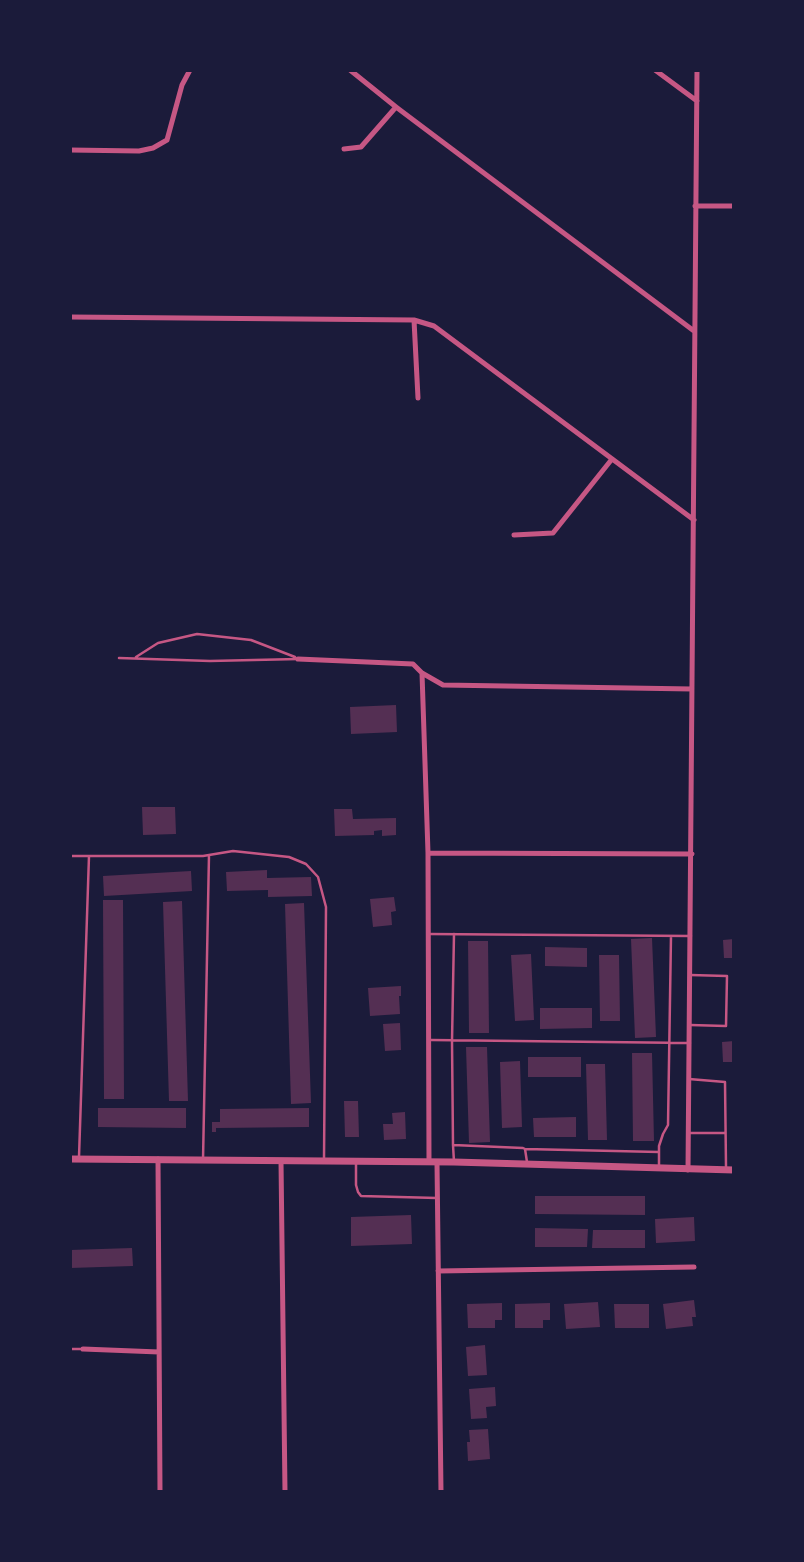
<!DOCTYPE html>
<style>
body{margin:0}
#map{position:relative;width:804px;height:1562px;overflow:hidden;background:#1b1b3a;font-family:"Open Sans",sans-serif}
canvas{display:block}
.frame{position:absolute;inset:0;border:72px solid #1b1b3a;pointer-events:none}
</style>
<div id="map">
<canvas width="804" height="1562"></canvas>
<div class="frame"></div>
</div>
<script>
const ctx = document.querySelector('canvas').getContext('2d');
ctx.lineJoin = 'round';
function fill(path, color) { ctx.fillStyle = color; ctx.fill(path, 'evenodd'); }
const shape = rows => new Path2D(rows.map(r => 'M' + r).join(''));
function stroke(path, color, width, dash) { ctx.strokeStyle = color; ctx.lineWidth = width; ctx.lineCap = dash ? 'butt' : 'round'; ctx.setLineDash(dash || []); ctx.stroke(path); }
fill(shape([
 [396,705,397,732,351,734,350,707],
 [142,807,175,807,176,834,143,835],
 [334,809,352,809,353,819,396,818,396,835,382,836,382,830,374,831,374,835,335,836],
 [267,870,267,878,311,877,312,896,268,897,268,890,227,891,226,872],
 [191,871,192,891,104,896,103,876],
 [394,897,396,911,391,912,392,925,373,927,370,899],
 [103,900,123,900,124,1099,104,1099],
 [182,901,188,1101,169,1101,163,902],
 [304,903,311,1103,291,1104,285,904],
 [652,938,656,1037,635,1038,631,939],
 [734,939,734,958,724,958,723,940],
 [468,941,488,941,489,1033,469,1033],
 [545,947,587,948,587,967,545,966],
 [531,954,534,1020,515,1021,511,955],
 [599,955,619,955,620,1021,600,1021],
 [401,986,401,996,399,996,400,1014,370,1016,368,988],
 [540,1008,592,1008,592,1028,540,1029],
 [400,1023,401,1050,385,1051,383,1024],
 [734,1041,734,1062,723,1062,722,1042],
 [466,1047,487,1047,490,1142,469,1143],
 [632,1053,652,1053,654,1141,633,1141],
 [528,1057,581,1057,581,1077,528,1077],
 [520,1061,522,1127,502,1128,500,1062],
 [586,1064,605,1064,607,1140,588,1140],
 [344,1101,358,1101,359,1137,345,1137],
 [98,1108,186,1108,186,1128,98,1127],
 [309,1108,309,1127,216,1128,216,1132,212,1132,212,1122,220,1122,220,1109],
 [405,1112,406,1139,384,1140,383,1124,393,1124,392,1113],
 [576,1117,576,1137,534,1137,533,1118],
 [535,1196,645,1196,645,1215,535,1214],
 [411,1215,412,1244,351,1246,351,1217],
 [694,1217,695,1241,656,1243,655,1219],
 [535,1228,588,1229,587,1247,535,1247],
 [593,1230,645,1230,645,1248,592,1248],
 [132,1248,133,1266,70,1268,70,1250],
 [694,1300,696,1317,692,1317,693,1326,666,1329,663,1304],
 [598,1302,600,1327,566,1329,564,1304],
 [502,1303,502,1320,495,1320,495,1328,468,1328,467,1304],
 [550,1303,550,1320,543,1320,543,1328,515,1328,515,1304],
 [614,1304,649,1304,649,1328,615,1328],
 [485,1345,487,1375,468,1376,466,1347],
 [495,1387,496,1406,486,1407,487,1418,471,1419,469,1389],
 [488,1429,490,1459,468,1461,467,1442,470,1442,469,1430]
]), '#542f53');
stroke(shape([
 [136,657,158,643,197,634,251,640,295,657],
 [119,658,210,661,298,659],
 [70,856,203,856,233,851,289,857,306,864,318,877,326,907,324,1159],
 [428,934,691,936],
 [690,1025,726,1026,727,976,690,975],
 [431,1040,690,1043],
 [689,1079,725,1082,726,1167],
 [689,1133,724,1133],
 [453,1145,452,1041,454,934],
 [525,1149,659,1152],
 [79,1157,89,856],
 [203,1160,209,855],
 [356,1161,356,1185,358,1192,361,1196,437,1198],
 [454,1162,453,1145,523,1148,525,1149,527,1162],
 [659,1165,659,1146,663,1134,668,1125,671,936],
 [70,1349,81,1349]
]), '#c65784', 2.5);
stroke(shape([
 [350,70,396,107,694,331],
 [655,70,697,101],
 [344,149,361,147,396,107],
 [70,150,139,151,153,148,167,140,182,85,190,70],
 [695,206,734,206],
 [70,317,414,320,434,326,694,520],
 [414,320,418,398],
 [514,535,553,533,612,459],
 [298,659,413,664,422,673,443,685,692,689],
 [422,673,428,853,429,1162],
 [428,853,692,854],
 [158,1159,160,1492],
 [281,1161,285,1492],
 [437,1163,441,1492],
 [688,1170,697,70],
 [438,1271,694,1267],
 [83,1349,159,1352]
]), '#c65784', 5);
stroke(shape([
 [70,1159,454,1162,734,1170]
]), '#c65784', 7);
</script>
